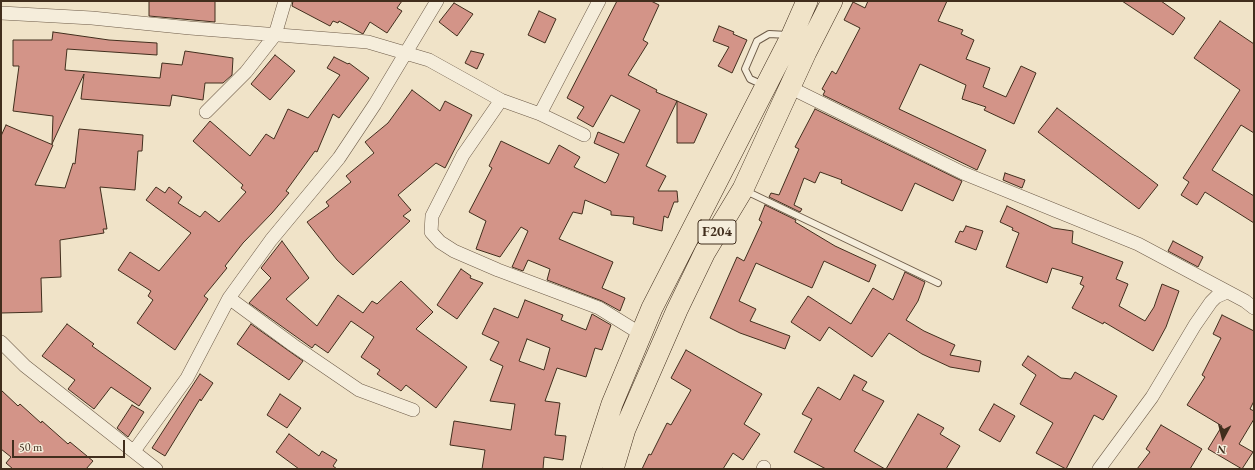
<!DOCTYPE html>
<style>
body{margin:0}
#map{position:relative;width:1255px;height:470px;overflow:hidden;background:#f0e3c8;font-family:"EB Garamond",serif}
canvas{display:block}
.frame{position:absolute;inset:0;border:2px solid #412e1d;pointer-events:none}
.north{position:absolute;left:1203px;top:418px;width:40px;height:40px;-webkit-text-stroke:3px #f5eddb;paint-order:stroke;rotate:187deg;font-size:11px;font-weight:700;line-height:16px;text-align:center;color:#412e1d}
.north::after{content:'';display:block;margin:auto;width:14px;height:18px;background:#412e1d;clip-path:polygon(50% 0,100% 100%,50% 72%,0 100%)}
.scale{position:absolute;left:12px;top:440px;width:113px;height:18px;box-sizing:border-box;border:2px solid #412e1d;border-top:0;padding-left:5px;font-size:12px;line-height:14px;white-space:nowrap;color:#412e1d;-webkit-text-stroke:3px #f5eddb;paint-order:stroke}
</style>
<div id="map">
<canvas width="1255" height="470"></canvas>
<div class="frame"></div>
<div class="north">N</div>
<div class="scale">50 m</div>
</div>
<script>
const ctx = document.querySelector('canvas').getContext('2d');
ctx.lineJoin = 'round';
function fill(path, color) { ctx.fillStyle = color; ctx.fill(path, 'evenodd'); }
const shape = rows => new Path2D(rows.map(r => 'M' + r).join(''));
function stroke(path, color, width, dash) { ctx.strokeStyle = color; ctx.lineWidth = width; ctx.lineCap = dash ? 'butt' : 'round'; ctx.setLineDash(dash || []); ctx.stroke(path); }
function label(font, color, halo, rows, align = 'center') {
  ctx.font = font + ' "EB Garamond",serif'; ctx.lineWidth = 3.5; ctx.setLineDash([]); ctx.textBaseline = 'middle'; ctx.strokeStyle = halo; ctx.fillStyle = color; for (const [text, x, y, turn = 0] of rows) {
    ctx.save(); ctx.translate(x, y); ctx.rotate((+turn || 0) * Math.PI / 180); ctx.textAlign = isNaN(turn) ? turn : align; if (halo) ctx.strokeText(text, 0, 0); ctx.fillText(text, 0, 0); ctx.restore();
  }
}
const building = shape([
 [149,1,215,1,215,22,149,16,149,1],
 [293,1,402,1,397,8,402,11,387,33,370,22,363,34,339,21,338,23,333,21,330,26,292,6,293,1],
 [617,1,651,1,659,5,643,40,648,43,628,75,657,90,656,92,677,101,646,166,666,176,658,191,677,191,678,202,674,202,668,218,664,216,662,231,633,224,634,217,611,215,611,211,585,200,582,214,573,212,559,239,613,262,602,288,625,298,620,311,602,301,547,280,550,269,528,260,523,271,512,267,528,231,521,227,500,257,476,249,486,221,469,212,492,168,489,166,501,141,549,164,559,145,580,157,574,167,605,183,607,181,619,154,594,143,598,132,624,143,640,110,611,95,593,127,577,118,584,107,567,98,617,1],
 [868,1,947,1,938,21,963,30,961,34,974,40,966,59,990,68,983,87,1006,97,1021,66,1036,73,1014,124,984,110,986,107,962,99,966,85,920,64,899,109,986,150,977,170,823,95,825,91,822,89,832,71,836,74,860,28,844,20,853,2,865,8,868,1],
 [1122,1,1161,1,1185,18,1173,35,1122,1],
 [454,3,473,14,457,36,439,22,454,3],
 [539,11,556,19,545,43,528,35,539,11],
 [1220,21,1254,44,1254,133,1241,125,1212,170,1254,196,1254,223,1205,192,1197,205,1181,195,1189,182,1183,178,1240,90,1194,58,1220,21],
 [719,26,734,32,733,34,747,40,732,73,718,66,729,47,713,41,719,26],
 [53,32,109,40,157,43,157,55,67,49,65,70,160,78,162,63,182,65,185,51,233,58,232,75,223,83,205,83,203,100,172,95,170,106,81,99,84,74,52,144,53,116,13,111,19,66,13,66,13,40,52,40,53,32],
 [471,51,484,54,477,69,465,63,471,51],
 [275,55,295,71,270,100,251,84,275,55],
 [334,57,348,64,349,63,369,78,339,118,333,114,317,152,315,151,286,191,289,193,272,213,243,243,225,266,227,268,204,296,208,299,175,350,137,323,153,300,148,296,151,291,118,270,130,252,159,271,191,233,146,200,156,187,165,193,169,187,182,197,178,203,200,217,205,211,219,222,246,192,241,188,243,185,193,141,210,121,250,156,266,134,274,139,288,109,308,118,340,75,327,68,334,57],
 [412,90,440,111,445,101,472,115,445,168,436,163,398,195,411,210,403,216,410,221,353,275,337,260,307,222,329,206,326,202,351,182,346,176,374,153,365,142,388,123,412,90],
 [677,101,707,114,694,143,677,143,677,101],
 [1057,108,1158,185,1139,209,1038,132,1057,108],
 [815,109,962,181,953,201,915,183,902,211,841,183,842,180,820,172,815,183,804,178,794,205,802,209,800,212,769,197,771,193,779,195,799,149,795,147,815,109],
 [6,125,53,145,35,185,65,188,73,163,75,164,79,129,143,135,142,151,138,151,135,190,100,187,107,229,103,229,104,233,60,240,61,277,41,278,42,312,1,313,1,136,6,125],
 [1005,173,1025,180,1022,188,1003,180,1005,173],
 [765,205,796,220,795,222,835,246,876,265,869,282,824,261,812,288,756,263,739,301,756,309,750,321,790,336,785,349,740,333,710,318,737,257,744,261,762,222,759,220,765,205],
 [1007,206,1053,228,1073,231,1072,243,1123,262,1116,279,1128,284,1119,306,1145,321,1154,307,1162,284,1179,291,1166,327,1153,351,1104,322,1103,324,1072,308,1084,286,1080,284,1083,277,1052,268,1047,283,1006,267,1019,233,1012,230,1013,228,1000,222,1007,206],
 [966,226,983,231,976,250,955,242,960,231,963,232,966,226],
 [282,241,309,278,286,299,317,326,338,295,363,313,372,301,377,304,401,281,433,312,416,329,467,367,436,408,406,385,401,391,377,374,380,370,361,357,374,337,351,321,328,353,315,344,312,348,249,303,271,278,261,268,282,241],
 [1173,241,1203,257,1198,267,1168,251,1173,241],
 [461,269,471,276,470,278,483,283,457,319,437,305,461,269],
 [905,272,925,282,918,301,906,320,924,331,955,345,950,355,981,361,979,372,950,367,922,354,889,333,872,357,829,327,820,341,791,322,808,296,851,324,873,288,893,300,905,272],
 [525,300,563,315,561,320,586,330,592,314,611,325,602,350,595,348,586,377,557,368,545,401,560,403,555,435,566,436,563,460,544,457,543,469,482,469,485,450,450,445,454,421,511,430,515,404,490,401,503,366,490,360,499,342,482,334,494,308,518,318,525,300],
 [527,339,550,348,544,370,519,361,527,339],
 [1222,315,1254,331,1254,401,1250,409,1254,411,1254,419,1239,444,1253,452,1242,469,1208,449,1222,426,1187,405,1205,377,1202,375,1221,338,1213,334,1222,315],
 [67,324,94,344,92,346,151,388,139,406,111,387,94,409,68,389,75,380,42,356,67,324],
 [251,324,303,361,289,380,237,344,251,324],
 [686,350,762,394,744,424,760,434,743,460,733,453,723,469,642,469,649,454,651,455,667,423,671,425,691,390,671,378,686,350],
 [1028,356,1061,378,1071,379,1075,372,1117,396,1103,420,1094,415,1066,469,1036,453,1053,423,1020,404,1036,375,1022,365,1028,356],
 [200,374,213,383,201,401,200,399,165,456,152,448,200,374],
 [854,375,867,382,862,390,884,401,854,451,885,469,826,469,794,452,812,419,802,414,818,387,840,400,854,375],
 [1,390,18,406,20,404,41,423,42,421,68,444,70,442,93,461,86,469,13,469,6,463,11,457,1,449,1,390],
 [280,394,301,408,287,428,267,415,280,394],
 [994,404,1015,416,1000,442,979,430,994,404],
 [132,405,144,412,128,437,117,428,132,405],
 [918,414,944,428,940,434,960,446,946,469,886,469,918,414],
 [1161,425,1202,449,1190,469,1137,469,1150,452,1146,449,1161,425],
 [289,434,319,456,322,451,337,460,333,466,337,469,299,469,276,452,289,434]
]);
fill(building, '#d39488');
stroke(building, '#412e1d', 1);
const service = shape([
 [763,85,750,79,745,69,757,41,769,34,788,35],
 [746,191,938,283]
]);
const minor = shape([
 [1,13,92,18,190,28,368,42,429,60,501,100,540,114,584,135],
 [791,88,963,173,1138,244,1245,301,1254,308],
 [501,100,463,155,432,216,431,232,440,242,454,251,498,270,599,308,641,334],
 [206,112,246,72,275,35,285,1],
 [540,114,599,1],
 [229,298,293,345,359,390,413,410],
 [1,342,25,366,156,469],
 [134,451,187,378,229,298,271,240,339,158,375,104,437,1],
 [763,469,764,467],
 [1099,469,1152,397,1195,325,1211,302,1216,297,1227,292]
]);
const primary = shape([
 [591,469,612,404,652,308,792,35,807,1],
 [613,469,625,429,677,310,705,252,743,189,806,52,832,1]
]);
stroke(service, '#6d5b48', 8);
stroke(minor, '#6d5b48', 14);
stroke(primary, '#412e1d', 22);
stroke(service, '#f5eddb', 6);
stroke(minor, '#f5eddb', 13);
stroke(primary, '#f0e3c8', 21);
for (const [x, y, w] of [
 [717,232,38]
]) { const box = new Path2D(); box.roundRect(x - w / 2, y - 12, w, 24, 3); ctx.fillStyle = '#f5eddb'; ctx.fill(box); stroke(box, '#412e1d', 1); }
label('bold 14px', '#412e1d', null, [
 ["F204",717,232]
]);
</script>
